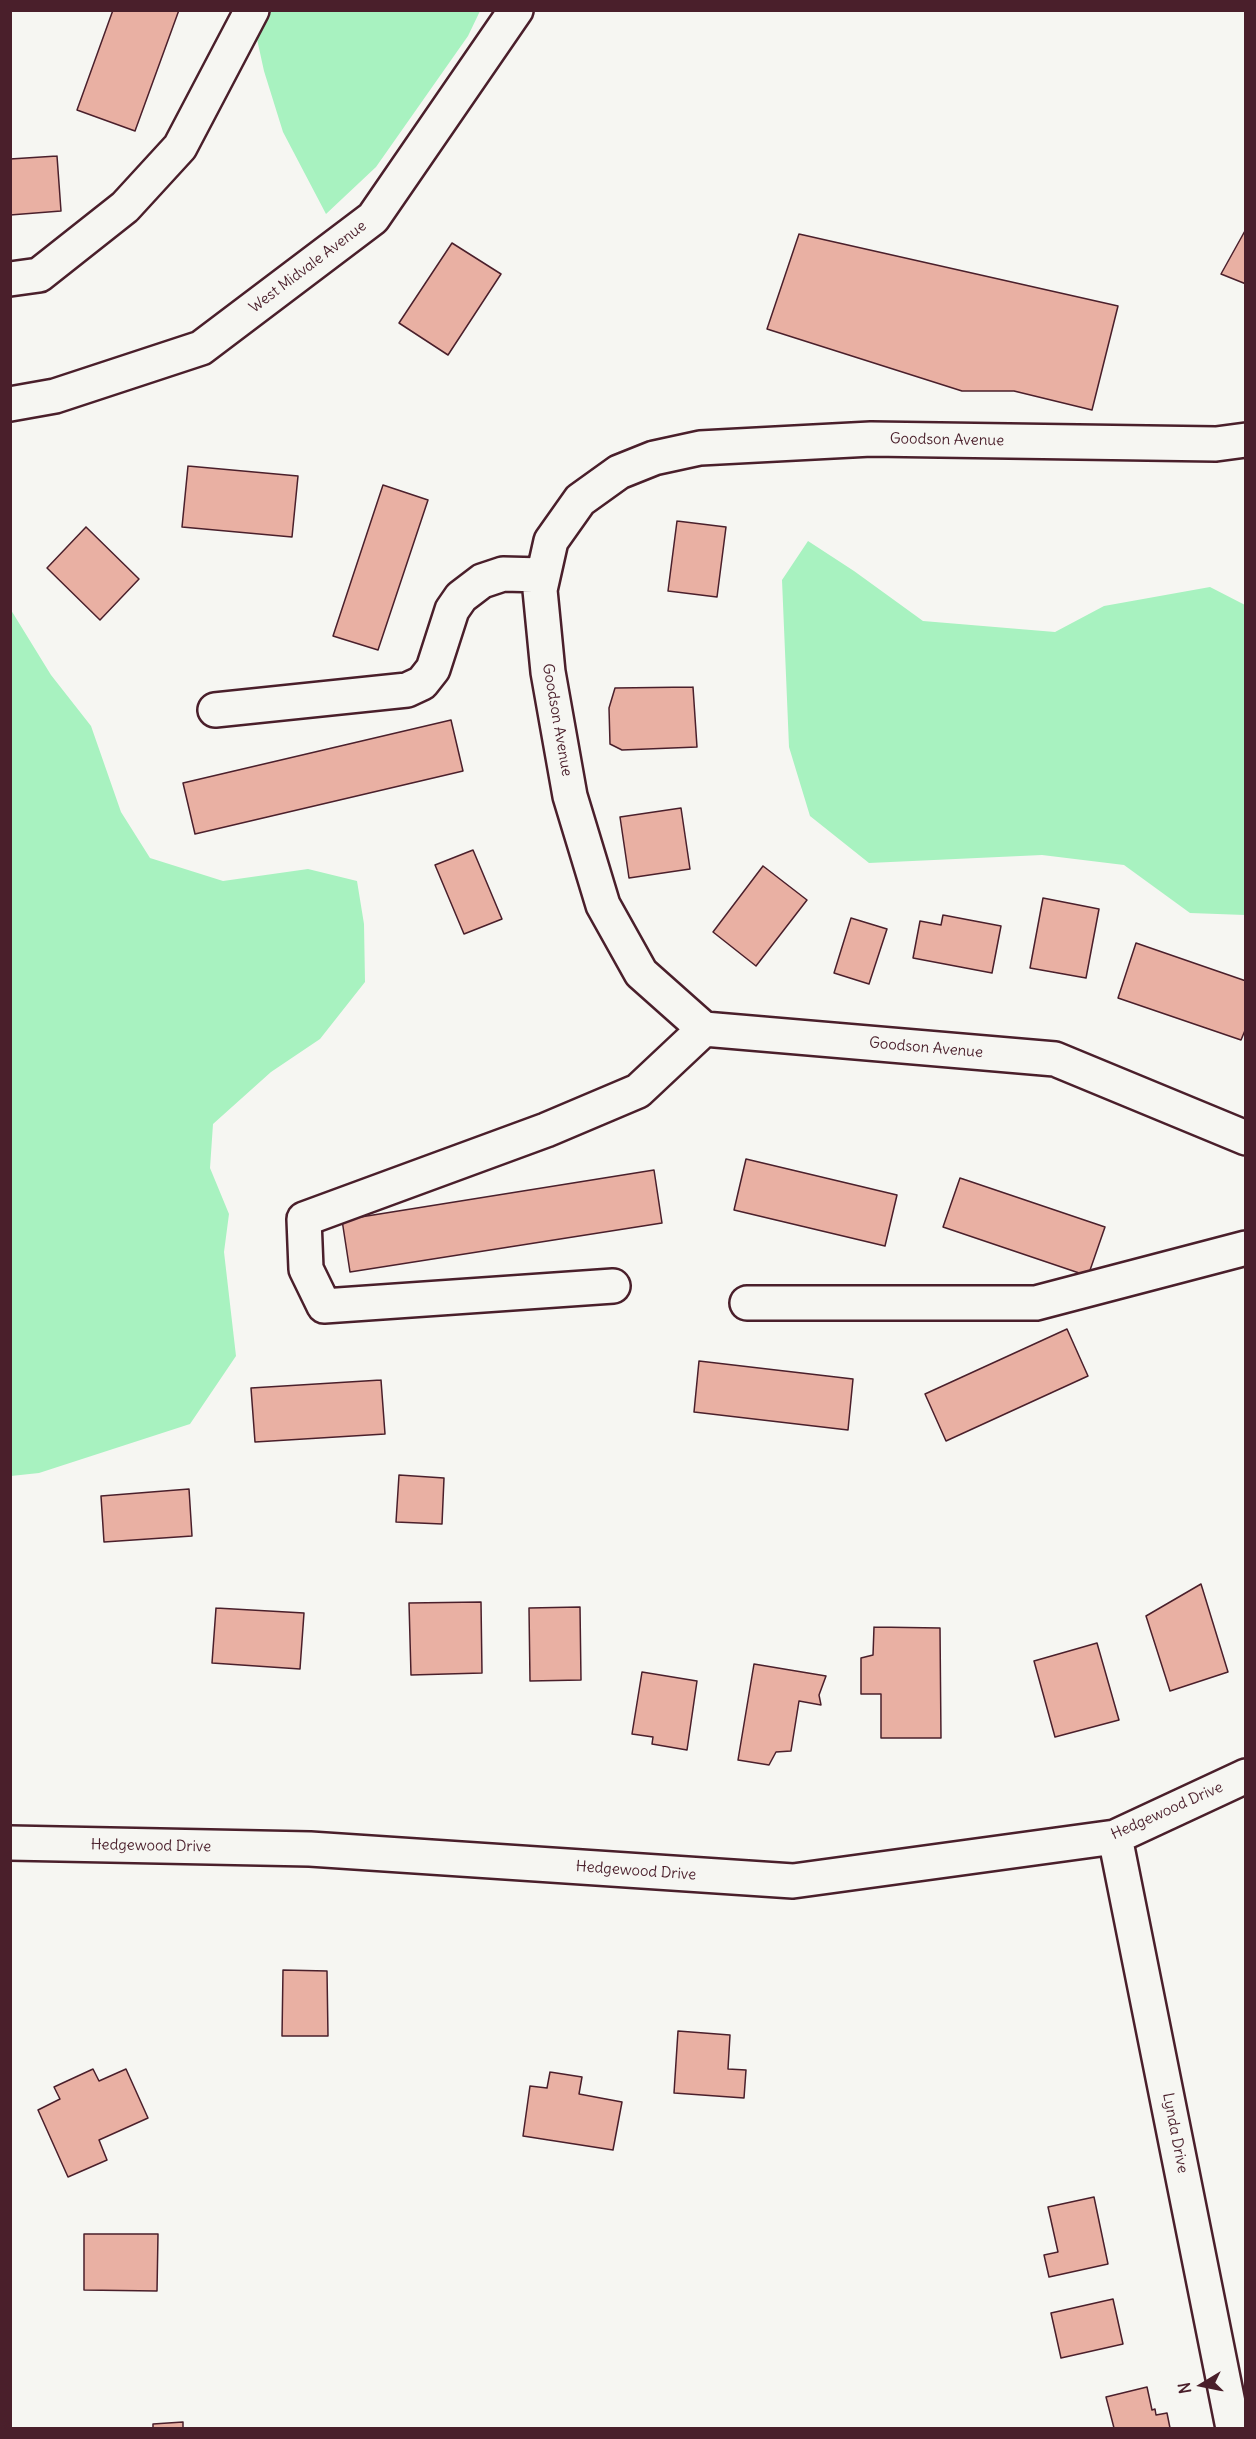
<!DOCTYPE html>
<style>
body{margin:0}
#map{position:relative;width:1256px;height:2439px;overflow:hidden;background:#f6f6f2;font-family:Delius,sans-serif}
canvas{display:block}
.frame{position:absolute;inset:0;border:12px solid #4a1f2b;pointer-events:none}
.north{position:absolute;left:1172px;top:2355px;width:60px;height:60px;-webkit-text-stroke:4px #f6f6f2;paint-order:stroke;rotate:260deg;font-size:16px;font-weight:700;line-height:24px;text-align:center;color:#4a1f2b}
.north::after{content:'';display:block;margin:auto;width:21px;height:27px;background:#4a1f2b;clip-path:polygon(50% 0,100% 100%,50% 72%,0 100%)}
</style>
<div id="map">
<canvas width="1256" height="2439"></canvas>
<div class="frame"></div>
<div class="north">N</div>
</div>
<script>
const ctx = document.querySelector('canvas').getContext('2d');
ctx.lineJoin = 'round';
function fill(path, color) { ctx.fillStyle = color; ctx.fill(path, 'evenodd'); }
const shape = rows => new Path2D(rows.map(r => 'M' + r).join(''));
function stroke(path, color, width, dash) { ctx.strokeStyle = color; ctx.lineWidth = width; ctx.lineCap = dash ? 'butt' : 'round'; ctx.setLineDash(dash || []); ctx.stroke(path); }
function label(font, color, halo, rows, align = 'center') {
  ctx.font = font + ' Delius,sans-serif'; ctx.lineWidth = 5; ctx.setLineDash([]); ctx.textBaseline = 'middle'; ctx.strokeStyle = halo; ctx.fillStyle = color; for (const [text, x, y, turn = 0] of rows) {
    ctx.save(); ctx.translate(x, y); ctx.rotate((+turn || 0) * Math.PI / 180); ctx.textAlign = isNaN(turn) ? turn : align; if (halo) ctx.strokeText(text, 0, 0); ctx.fillText(text, 0, 0); ctx.restore();
  }
}
fill(shape([
 [269,11,480,11,468,36,376,167,326,214,283,132,264,71,255,30],
 [808,541,854,571,923,621,1055,632,1104,606,1210,587,1245,605,1245,915,1190,913,1124,865,1042,855,869,863,810,816,789,747,782,580],
 [11,610,51,675,91,726,121,812,150,858,223,881,308,869,357,881,364,924,365,982,320,1039,271,1072,213,1124,210,1168,229,1214,224,1252,236,1356,190,1424,39,1473,11,1476]
]), '#a8f2c0');
const building = shape([
 [113,10,179,10,135,131,77,110,113,10],
 [57,156,61,211,10,215,10,159,57,156],
 [1246,229,1246,284,1221,274,1246,229],
 [799,234,1118,306,1092,410,1014,391,962,391,767,329,799,234],
 [452,243,501,274,448,355,399,323,452,243],
 [188,466,298,476,292,537,182,527,188,466],
 [383,485,428,500,378,650,333,636,383,485],
 [677,521,726,527,717,597,668,591,677,521],
 [86,527,139,579,100,620,47,568,86,527],
 [693,687,697,747,622,750,610,744,609,708,615,688,693,687],
 [451,720,463,771,195,834,183,783,451,720],
 [681,808,690,869,629,878,620,817,681,808],
 [473,850,502,919,464,934,435,865,473,850],
 [763,866,807,900,756,966,713,932,763,866],
 [1043,898,1099,909,1086,978,1030,968,1043,898],
 [943,915,1001,926,992,973,913,958,920,921,941,925,943,915],
 [851,918,887,929,869,984,834,973,851,918],
 [1136,943,1246,981,1246,1028,1241,1040,1118,998,1136,943],
 [746,1159,897,1195,885,1246,734,1210,746,1159],
 [654,1170,662,1223,350,1272,342,1220,654,1170],
 [960,1178,1105,1227,1088,1276,943,1227,960,1178],
 [1067,1329,1088,1376,946,1441,925,1394,1067,1329],
 [699,1361,853,1379,848,1430,694,1412,699,1361],
 [381,1380,385,1434,255,1442,251,1388,381,1380],
 [399,1475,444,1478,442,1524,396,1522,399,1475],
 [189,1489,192,1536,104,1542,101,1496,189,1489],
 [1201,1584,1228,1672,1170,1691,1146,1616,1201,1584],
 [481,1602,482,1673,411,1675,409,1603,481,1602],
 [580,1607,581,1680,530,1681,529,1608,580,1607],
 [216,1608,304,1613,300,1669,212,1663,216,1608],
 [874,1627,940,1628,941,1738,881,1738,881,1694,861,1694,861,1658,873,1655,874,1627],
 [1097,1643,1119,1720,1055,1737,1034,1661,1097,1643],
 [754,1664,826,1676,819,1695,821,1705,799,1701,791,1751,776,1752,769,1765,738,1760,754,1664],
 [642,1672,697,1681,687,1750,652,1744,653,1737,632,1734,642,1672],
 [283,1970,327,1971,328,2036,282,2036,283,1970],
 [678,2031,730,2035,728,2069,746,2070,744,2098,674,2093,678,2031],
 [93,2069,99,2081,126,2069,148,2118,99,2140,107,2160,68,2177,38,2110,60,2099,54,2087,93,2069],
 [550,2072,582,2077,579,2094,622,2102,613,2150,523,2136,530,2086,547,2088,550,2072],
 [1094,2197,1108,2264,1049,2277,1044,2255,1058,2252,1048,2207,1094,2197],
 [84,2234,158,2234,157,2291,84,2290,84,2234],
 [1113,2299,1123,2344,1061,2358,1051,2313,1113,2299],
 [1147,2387,1152,2410,1155,2409,1156,2415,1167,2413,1170,2428,1114,2428,1106,2397,1147,2387],
 [183,2422,183,2428,153,2428,153,2424,183,2422]
]);
fill(building, '#e9b0a3');
stroke(building, '#4a1f2b', 1.5);
const minor = shape([
 [10,279,39,275,125,207,180,147,252,10],
 [10,404,55,396,201,348,373,218,516,10],
 [1246,440,1216,444,871,439,700,448,654,458,619,472,580,500,551,541,540,590,548,672,570,796,603,905,641,973,704,1029,1055,1059,1246,1138],
 [215,710,407,690,422,683,433,669,452,610,461,597,482,581,503,574,543,575],
 [613,1286,324,1306,306,1269,304,1219,546,1130,638,1091,704,1029],
 [747,1303,1036,1303,1246,1248],
 [1115,1837,1233,2428],
 [10,1843,310,1849,793,1881,1115,1837,1246,1776]
]);
stroke(minor, '#4a1f2b', 38);
stroke(minor, '#f6f6f2', 33);
label('15px', '#4a1f2b', '#f6f6f2', [
 ["West Midvale Avenue",308,267,-37],
 ["Goodson Avenue",947,440,1],
 ["Goodson Avenue",557,720,80],
 ["Goodson Avenue",926,1048,5],
 ["Hedgewood Drive",1167,1811,-24],
 ["Hedgewood Drive",151,1846,1],
 ["Hedgewood Drive",636,1871,4],
 ["Lynda Drive",1175,2133,79]
]);
</script>
